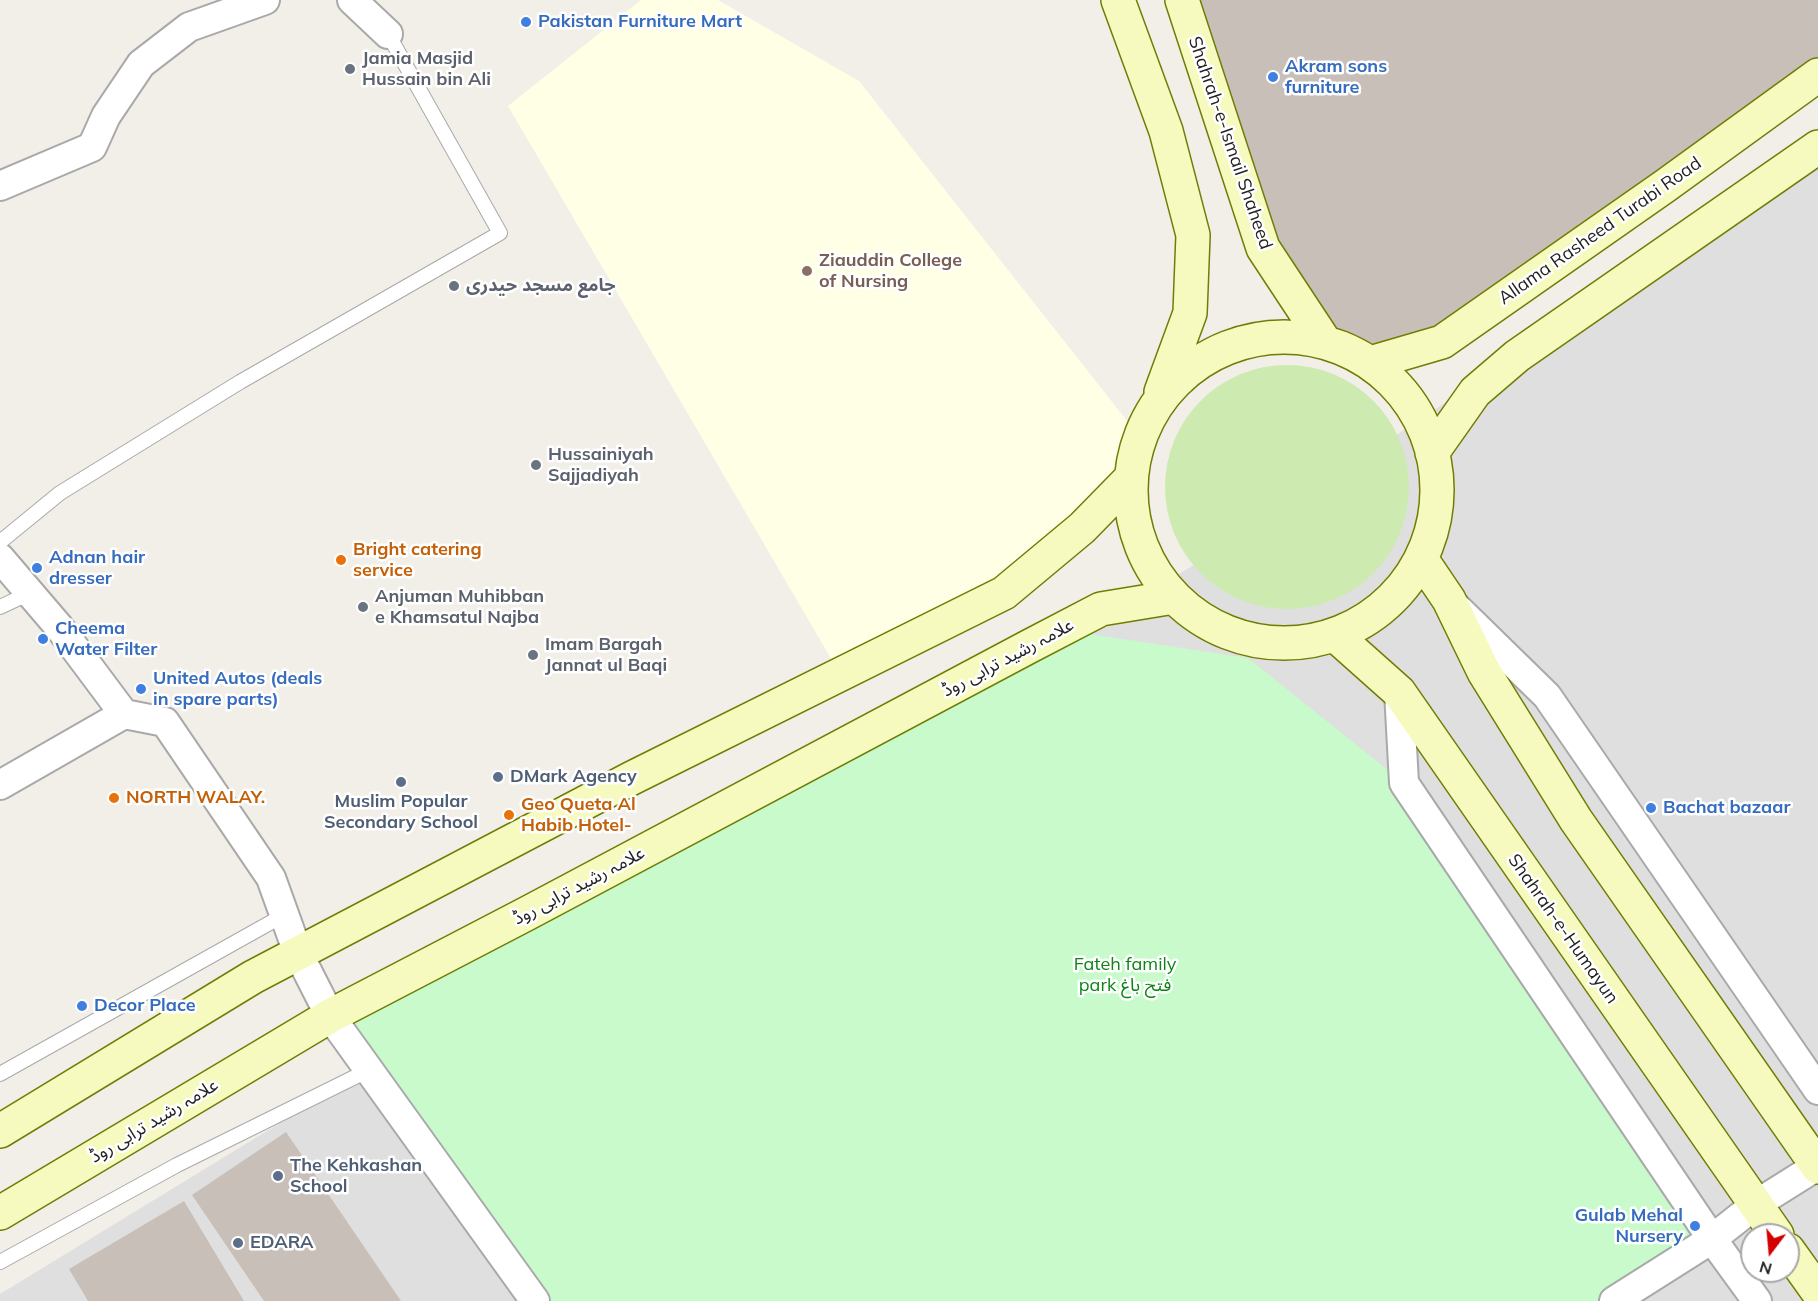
<!DOCTYPE html>
<meta charset="utf-8">
<style>
body{margin:0}
#map{position:relative;width:1818px;height:1301px;overflow:hidden;background:#f2efe9;font-family:Mulish,sans-serif}
canvas{display:block}
.north{position:absolute;left:1740px;top:1223px;width:60px;height:60px;box-sizing:border-box;background:#fff;border:2px solid #a7a7a7;border-radius:50%;rotate:196deg;font-size:16px;font-weight:700;line-height:24px;text-align:center;color:#222}
.north::after{content:'';display:block;margin:auto;width:21px;height:27px;background:#d40000;clip-path:polygon(50% 0,100% 100%,50% 72%,0 100%)}
</style>
<div id="map">
<canvas width="1818" height="1301"></canvas>
<div class="north">N</div>
</div>
<script>
const ctx = document.querySelector('canvas').getContext('2d');
ctx.lineJoin = 'round';
function fill(path, color) { ctx.fillStyle = color; ctx.fill(path, 'evenodd'); }
const shape = rows => new Path2D(rows.map(r => 'M' + r).join(''));
function stroke(path, color, width, dash) { ctx.strokeStyle = color; ctx.lineWidth = width; ctx.lineCap = dash ? 'butt' : 'round'; ctx.setLineDash(dash || []); ctx.stroke(path); }
function label(font, color, halo, rows, align = 'center') {
  ctx.font = font + ' Mulish,"Noto Sans Arabic",sans-serif'; ctx.lineWidth = 5; ctx.setLineDash([]); ctx.textBaseline = 'middle'; ctx.strokeStyle = halo; ctx.fillStyle = color; for (const [text, x, y, turn = 0] of rows) {
    ctx.save(); ctx.translate(x, y); ctx.rotate((+turn || 0) * Math.PI / 180); ctx.textAlign = isNaN(turn) ? turn : align; if (halo) ctx.strokeText(text, 0, 0); ctx.fillText(text, 0, 0); ctx.restore();
  }
}
fill(shape([
 [1818,154,1818,1301,0,1301,0,1294,1287,508],
 [1752,1235,1788,1235,1788,1271,1752,1271]
]), '#e0dfdf');
fill(shape([
 [641,0,718,0,859,81,1139,436,1130,479,1082,528,840,674,508,106]
]), '#ffffe5');
fill(shape([
 '1165 487a122 122 0 1 1 244 0a122 122 0 1 1-244 0Z'
]), '#cdebb0');
fill(shape([
 [1082,633,1248,658,1404,783,1712,1239,1611,1301,535,1301,330,1016]
]), '#c8facc');
fill(shape([
 [1185,0,1818,0,1818,62,1443,336,1371,359,1327,339,1265,246],
 [286,1132,401,1301,264,1301,192,1195],
 [184,1201,244,1301,88,1301,69,1269]
]), '#c7bfb8');
const lane = shape([
 [0,542,60,493,240,382,500,233,388,34],
 [0,607,30,593],
 [0,1074,284,915],
 [0,1262,177,1165,369,1070]
]);
const street = shape([
 [352,0,388,34],
 [0,186,92,147,106,116,141,64,189,27,265,0],
 [0,558,59,627,124,714,165,722,271,878,298,953,330,1016,535,1301],
 [1457,608,1547,696,1818,1090],
 [1399,692,1404,783,1712,1239,1757,1301],
 [0,785,124,714],
 [1614,1301,1712,1239,1755,1205,1817,1166]
]);
const secondary = shape([
 [1118,0,1166,131,1193,235,1190,313,1161,392],
 [1182,0,1263,248,1325,342],
 '1131 490a153 153 0 1 1 306 0a153 153 0 1 1-306 0Z',
 [1370,363,1442,342,1665,186,1818,75],
 [1432,453,1475,392,1517,356,1818,147],
 [1422,560,1449,600,1484,672,1576,820,1818,1167],
 [1335,635,1399,692,1777,1235],
 [0,1131,253,977,632,778,1004,593,1082,528,1130,479],
 [0,1213,330,1016,526,914,1030,646,1101,609,1174,597],
 [1788,1250,1818,1292]
]);
stroke(lane, '#a9a9a9', 16);
stroke(street, '#a9a9a9', 32);
stroke(secondary, '#707d05', 36);
stroke(lane, '#fff', 14);
stroke(street, '#fff', 28);
stroke(secondary, '#f7fabf', 33);
for (const [x, y, r, color] of [
 [526,22,6,"#3f7fe0"],
 [350,69,6,"#6b7280"],
 [1273,77,6,"#3f7fe0"],
 [807,271,6,"#8d6e63"],
 [454,286,6,"#6b7280"],
 [536,465,6,"#6b7280"],
 [341,560,6,"#e8710a"],
 [37,568,6,"#3f7fe0"],
 [363,607,6,"#6b7280"],
 [43,639,6,"#3f7fe0"],
 [533,655,6,"#6b7280"],
 [141,689,6,"#3f7fe0"],
 [498,777,6,"#5c6f8a"],
 [401,782,6,"#5c6f8a"],
 [114,798,6,"#e8710a"],
 [1651,808,6,"#3f7fe0"],
 [509,815,6,"#e8710a"],
 [82,1006,6,"#3f7fe0"],
 [278,1176,6,"#5c6f8a"],
 [1695,1226,6,"#3f7fe0"],
 [238,1243,6,"#5c6f8a"]
]) { const dot = new Path2D(); dot.arc(x, y, r, 0, 2 * Math.PI); ctx.fillStyle = color; ctx.fill(dot); stroke(dot, '#fff', 2); }
label('bold 18px', '#366cbe', '#fff', [
 ["Pakistan Furniture Mart",538,22],
 ["Akram sons",1285,67],
 ["furniture",1285,88],
 ["Adnan hair",49,558],
 ["dresser",49,579],
 ["Cheema",55,629],
 ["Water Filter",55,650],
 ["United Autos (deals",153,679],
 ["in spare parts)",153,700],
 ["Bachat bazaar",1663,808],
 ["Decor Place",94,1006],
 ["Gulab Mehal",1683,1216,"right"],
 ["Nursery",1683,1237,"right"]
], 'left');
label('bold 18px', '#5b616d', '#fff', [
 ["Jamia Masjid",362,59],
 ["Hussain bin Ali",362,80],
 ["جامع مسجد حیدری",466,286],
 ["Hussainiyah",548,455],
 ["Sajjadiyah",548,476],
 ["Anjuman Muhibban",375,597],
 ["e Khamsatul Najba",375,618],
 ["Imam Bargah",545,645],
 ["Jannat ul Baqi",545,666]
], 'left');
label('18px', '#222', '#fff', [
 ["Shahrah-e-Ismail Shaheed",1230,143,71],
 ["Allama Rasheed Turabi Road",1600,231,-35],
 ["علامہ رشید ترابی روڈ",1008,658,-28],
 ["علامہ رشید ترابی روڈ",579,886,-28],
 ["Shahrah-e-Humayun",1563,929,55],
 ["علامہ رشید ترابی روڈ",154,1121,-31]
]);
label('bold 18px', '#785e54', '#fff', [
 ["Ziauddin College",819,261],
 ["of Nursing",819,282]
], 'left');
label('bold 18px', '#c56008', '#fff', [
 ["Bright catering",353,550],
 ["service",353,571],
 ["NORTH WALAY.",126,798],
 ["Geo Queta Al",521,805],
 ["Habib Hotel-",521,826]
], 'left');
label('bold 18px', '#4e5e75', '#fff', [
 ["DMark Agency",510,777],
 ["Muslim Popular",401,802,"center"],
 ["Secondary School",401,823,"center"],
 ["The Kehkashan",290,1166],
 ["School",290,1187],
 ["EDARA",250,1243]
], 'left');
label('18px', '#0c8416', '#fff', [
 ["Fateh family",1125,965],
 ["park فتح باغ",1125,986]
]);
</script>
